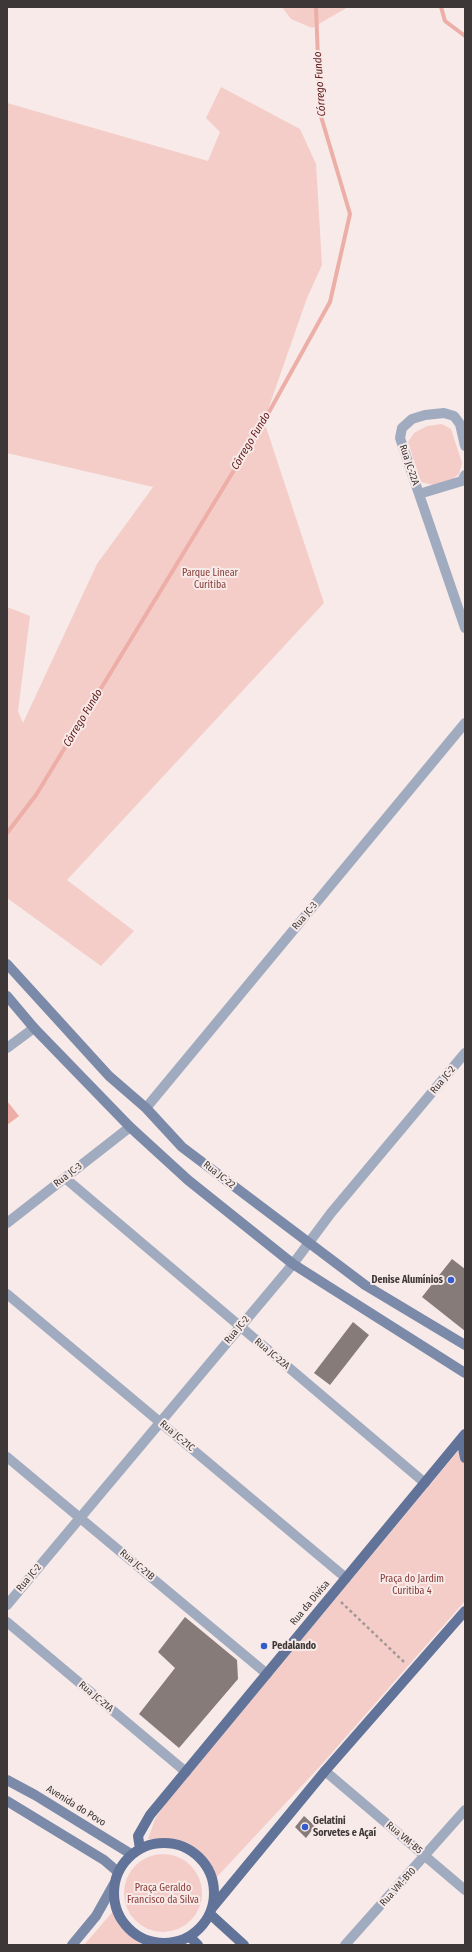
<!DOCTYPE html>
<meta charset="utf-8">
<style>
body{margin:0}
#map{position:relative;width:472px;height:1952px;overflow:hidden;background:#f7eae8;font-family:"Fira Sans Condensed",sans-serif}
canvas{display:block}
.frame{position:absolute;inset:0;border:8px solid #3d3837;pointer-events:none}
</style>
<div id="map">
<canvas width="472" height="1952"></canvas>
<div class="frame"></div>
</div>
<script>
const ctx = document.querySelector('canvas').getContext('2d');
ctx.lineJoin = 'round';
function fill(path, color) { ctx.fillStyle = color; ctx.fill(path, 'evenodd'); }
const shape = rows => new Path2D(rows.map(r => 'M' + r).join(''));
function stroke(path, color, width, dash) { ctx.strokeStyle = color; ctx.lineWidth = width; ctx.lineCap = dash ? 'butt' : 'round'; ctx.setLineDash(dash || []); ctx.stroke(path); }
function label(font, color, halo, rows, align = 'center') {
  ctx.font = font + ' "Fira Sans Condensed",sans-serif'; ctx.lineWidth = 4; ctx.setLineDash([]); ctx.textBaseline = 'middle'; ctx.strokeStyle = halo; ctx.fillStyle = color; for (const [text, x, y, turn = 0] of rows) {
    ctx.save(); ctx.translate(x, y); ctx.rotate((+turn || 0) * Math.PI / 180); ctx.textAlign = isNaN(turn) ? turn : align; if (halo) ctx.strokeText(text, 0, 0); ctx.fillText(text, 0, 0); ctx.restore();
  }
}
fill(shape([
 [282,7,348,7,312,28,291,19],
 [221,87,300,129,316,164,322,265,307,298,264,421,324,603,67,880,134,931,101,966,7,898,7,607,30,616,18,711,23,723,97,564,153,487,7,453,7,103,208,161,220,132,206,118],
 [442,424,451,429,462,463,459,474,449,482,433,485,421,482,408,442,414,433,427,426],
 [458,1451,465,1465,465,1601,323,1763,215,1879,211,1870,198,1850,187,1842,175,1839,148,1839,155,1819,166,1803],
 '124 1893a39 39 0 1 1 78 0a39 39 0 1 1-78 0Z',
 [115,1909,117,1919,126,1930,139,1943,147,1945,84,1945]
]), '#f4cdc8');
fill(shape([
 [7,1101,19,1116,7,1125]
]), '#edaea8');
stroke(shape([
 [441,7,445,21,465,36],
 [7,833,36,795,264,421,330,302,350,214,320,113,316,7]
]), '#edaea8', 4);
fill(shape([
 [452,1259,465,1269,465,1331,422,1297],
 [353,1322,369,1335,330,1385,314,1373],
 [185,1617,237,1660,238,1679,179,1748,139,1714,175,1668,158,1652],
 [304,1816,315,1826,306,1838,295,1827]
]), '#867b79');
stroke(shape([
 [341,1602,405,1663]
]), '#a19897', 2.5, [3, 3]);
stroke(shape([
 [465,446,460,424,454,416,444,413,425,415,412,419,402,428,400,438,419,494,462,481,465,475],
 [419,494,465,628],
 [7,1048,34,1028],
 [146,1108,465,723],
 [65,1178,425,1483],
 [7,1223,130,1127],
 [7,1294,346,1578],
 [7,1457,267,1674],
 [7,1605,293,1264,331,1213,465,1053],
 [7,1622,186,1772],
 [325,1771,465,1890],
 [345,1945,465,1810]
]), '#a0abc0', 10);
stroke(shape([
 [7,964,109,1076,146,1108,182,1147,365,1285,465,1345],
 [7,996,34,1028,130,1127,188,1180,293,1264,465,1373],
 [7,1780,35,1795,131,1854],
 [7,1801,104,1860,118,1872],
 [72,1945,96,1916,114,1884],
 [176,1945,177,1942]
]), '#7b8aa9', 10);
stroke(shape([
 [461,1439,465,1458],
 '114 1893a50 50 0 1 1 100 0a50 50 0 1 1-100 0Z',
 [140,1849,138,1836,150,1815,465,1434],
 [212,1908,325,1771,465,1611],
 [210,1914,244,1945],
 [190,1937,198,1945]
]), '#617398', 10);
for (const [x, y, r, color] of [
 [451,1280,4,"#315ccc"],
 [264,1646,4,"#315ccc"],
 [305,1827,4,"#315ccc"]
]) { const dot = new Path2D(); dot.arc(x, y, r, 0, 2 * Math.PI); ctx.fillStyle = color; ctx.fill(dot); stroke(dot, '#f7eae8', 1.5); }
label('10px', '#3d3837', '#f7eae8', [
 ["Rua JC-22A",409,465,71],
 ["Rua JC-3",305,916,-50],
 ["Rua JC-2",443,1080,-50],
 ["Rua JC-3",68,1175,-38],
 ["Rua JC-22",219,1175,38],
 ["Rua JC-2",237,1330,-50],
 ["Rua JC-22A",272,1354,40],
 ["Rua JC-21C",177,1436,40],
 ["Rua JC-21B",137,1565,40],
 ["Rua JC-2",29,1578,-50],
 ["Rua da Divisa",310,1603,-50],
 ["Rua JC-21A",96,1697,40],
 ["Avenida do Povo",76,1806,32],
 ["Rua VM-B5",404,1838,40],
 ["Rua VM-B10",398,1887,-48]
]);
label('10px', '#873c38', '#f7eae8', [
 ["Parque Linear",210,573],
 ["Curitiba",210,585],
 ["Praça do Jardim",412,1579],
 ["Curitiba 4",412,1591],
 ["Praça Geraldo",163,1888],
 ["Francisco da Silva",163,1900]
]);
label('bold 10px', '#3d3837', '#f7eae8', [
 ["Denise Alumínios",443,1280,"right"],
 ["Pedalando",272,1646],
 ["Gelatini",313,1821],
 ["Sorvetes e Açaí",313,1833]
], 'left');
label('italic 11px', '#5f1717', '#f7eae8', [
 ["Córrego Fundo",320,84,-94],
 ["Córrego Fundo",251,441,-59],
 ["Córrego Fundo",83,718,-59]
]);
</script>
